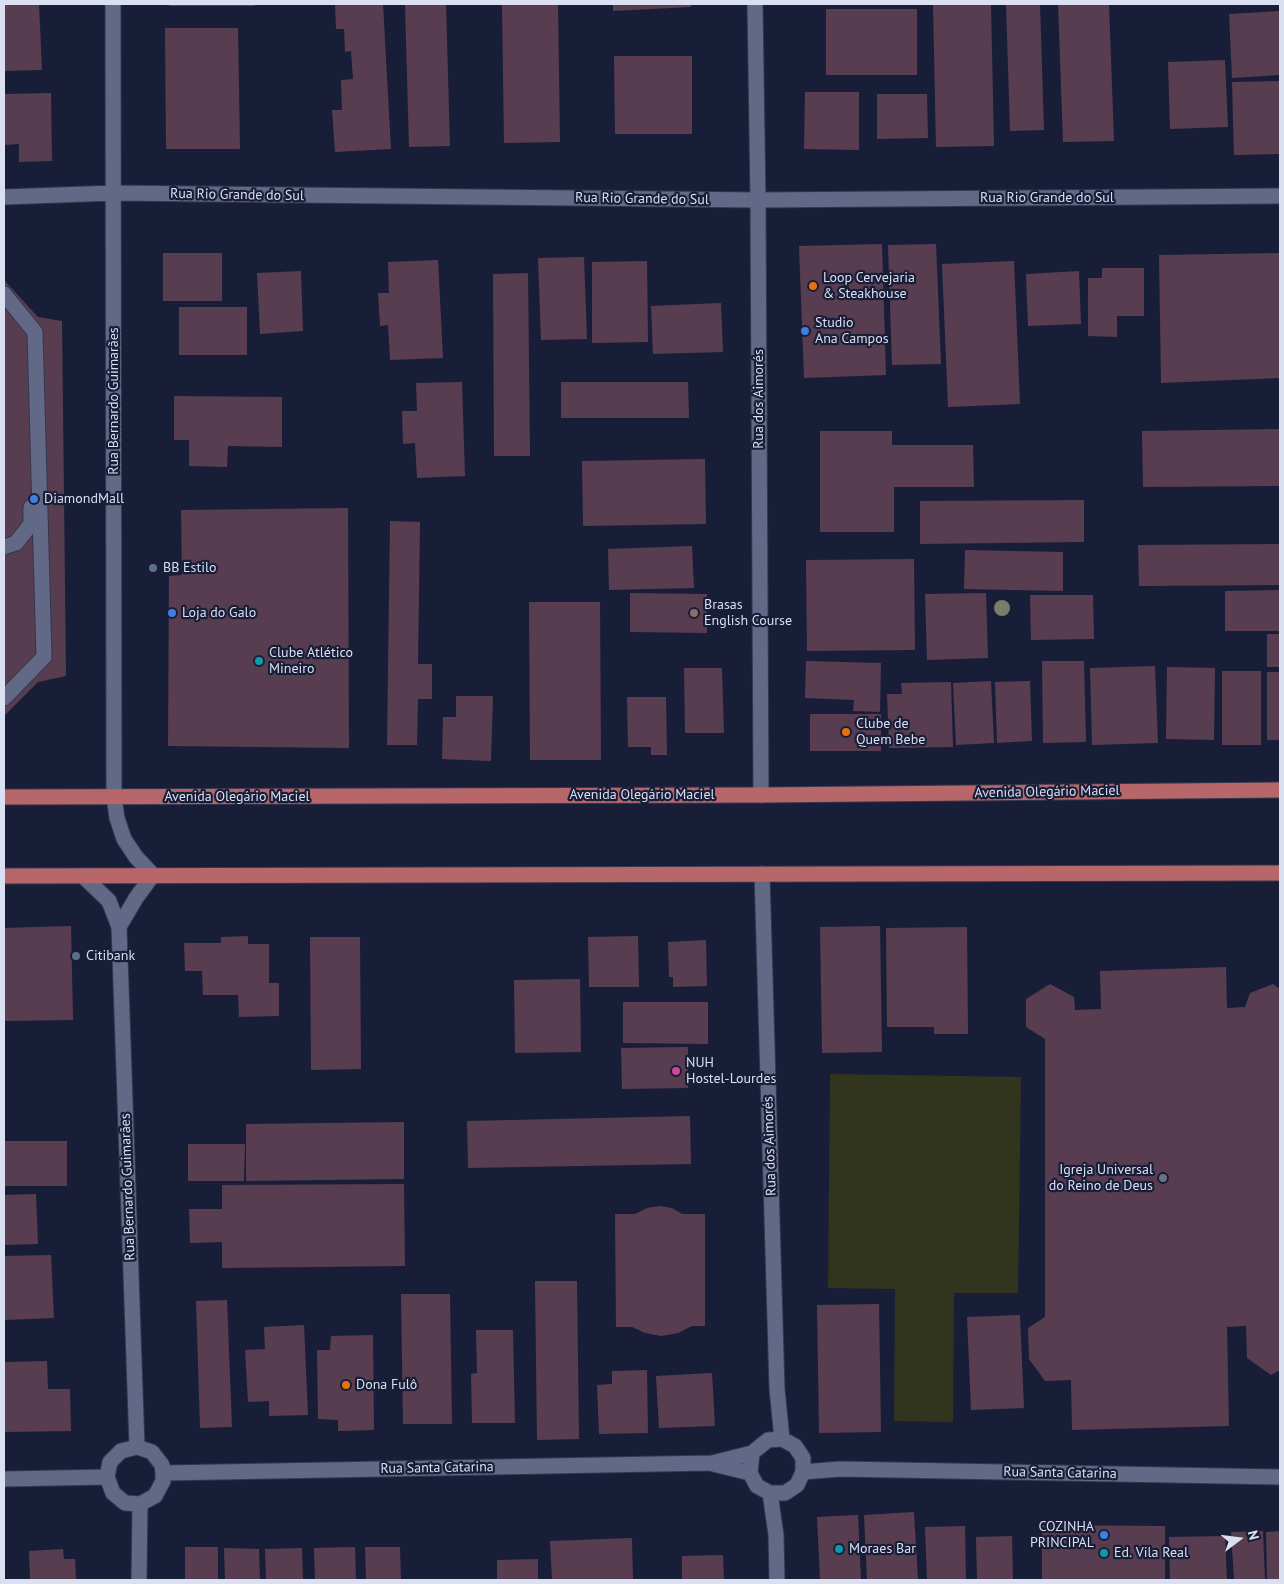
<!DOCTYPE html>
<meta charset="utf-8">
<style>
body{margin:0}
#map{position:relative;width:1284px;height:1584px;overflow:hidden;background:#191e38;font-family:"PT Sans",sans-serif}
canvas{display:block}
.frame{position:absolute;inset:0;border:5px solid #dadff1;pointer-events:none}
.north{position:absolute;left:1214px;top:1514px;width:50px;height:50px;-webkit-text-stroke:4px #191e38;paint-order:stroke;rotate:75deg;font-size:14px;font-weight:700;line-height:20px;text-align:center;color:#dadff1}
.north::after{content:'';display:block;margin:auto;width:18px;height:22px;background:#dadff1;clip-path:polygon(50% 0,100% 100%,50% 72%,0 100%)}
</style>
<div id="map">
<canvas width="1284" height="1584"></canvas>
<div class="frame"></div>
<div class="north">N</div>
</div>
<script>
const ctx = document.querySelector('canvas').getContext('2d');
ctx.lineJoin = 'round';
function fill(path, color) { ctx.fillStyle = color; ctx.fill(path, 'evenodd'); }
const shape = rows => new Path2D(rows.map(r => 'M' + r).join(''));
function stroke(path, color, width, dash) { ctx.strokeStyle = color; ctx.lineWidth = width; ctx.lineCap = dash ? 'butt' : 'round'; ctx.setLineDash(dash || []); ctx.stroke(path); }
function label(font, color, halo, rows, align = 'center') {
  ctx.font = font + ' "PT Sans",sans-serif'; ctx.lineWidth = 4.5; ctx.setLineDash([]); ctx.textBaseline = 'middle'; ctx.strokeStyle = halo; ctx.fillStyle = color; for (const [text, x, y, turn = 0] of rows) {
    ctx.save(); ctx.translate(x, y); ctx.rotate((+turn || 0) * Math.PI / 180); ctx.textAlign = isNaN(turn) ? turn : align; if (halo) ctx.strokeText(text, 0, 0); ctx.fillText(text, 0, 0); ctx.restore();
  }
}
fill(shape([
 [830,1074,1021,1077,1018,1293,954,1293,953,1422,894,1421,895,1289,828,1288]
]), '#32351d');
fill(shape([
 [4,4,39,4,42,70,4,71],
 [169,4,255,4,255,6,169,6],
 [335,4,383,4,391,149,335,152,332,110,342,110,341,80,353,79,351,51,345,52,344,29,336,29],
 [405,4,446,4,450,146,409,147],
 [502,4,558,4,560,142,504,143],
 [613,4,691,4,691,7,613,11],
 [991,4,994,146,936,147,933,5],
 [1006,4,1040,4,1044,130,1010,131],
 [1058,4,1109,4,1114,141,1063,142],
 [826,9,917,9,917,75,826,75],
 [1280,11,1280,75,1232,78,1229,14],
 [165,28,238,28,240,149,166,149],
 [614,56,692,56,692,134,615,134],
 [1225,60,1228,127,1170,129,1168,62],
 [1280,81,1280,154,1234,155,1232,82],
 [805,92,859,92,859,150,804,149],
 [51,93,52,161,19,162,19,144,4,145,4,94],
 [877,94,927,94,928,138,877,139],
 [882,244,886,375,804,378,799,246],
 [936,244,941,364,892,365,888,245],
 [163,253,222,253,222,301,163,301],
 [1280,253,1280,378,1161,383,1159,255],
 [584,257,587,339,541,340,538,258],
 [438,260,443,358,390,360,388,325,380,326,378,293,389,293,388,262],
 [647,261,648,342,592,343,592,262],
 [1014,261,1020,404,948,407,942,264],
 [1102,268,1144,268,1144,316,1117,316,1117,337,1088,336,1088,278,1102,278],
 [301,271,303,331,260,334,257,273],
 [1079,271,1081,324,1028,326,1026,274],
 [528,273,530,456,494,456,493,274],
 [4,280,38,317,62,321,66,676,38,682,4,716],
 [721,303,723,352,653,354,651,306],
 [179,307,247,307,247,355,179,355],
 [462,382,465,476,417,478,415,443,403,444,402,411,417,411,416,383],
 [561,382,688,382,689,418,561,418],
 [174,396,282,397,282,447,228,446,227,467,189,466,189,440,174,440],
 [1280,429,1280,486,1143,487,1142,431],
 [820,431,892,431,892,445,973,445,974,487,894,487,894,532,820,532],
 [705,459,706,524,583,526,582,461],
 [1084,500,1084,542,920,544,920,501],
 [348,508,349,748,168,746,169,576,182,575,181,510],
 [390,521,420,522,418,664,432,664,432,699,418,699,417,745,387,745],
 [1280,544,1280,585,1139,586,1138,545],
 [692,546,694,588,609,590,608,549],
 [965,550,1063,552,1063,591,964,589],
 [914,559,915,650,807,651,806,560],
 [1280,590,1280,631,1225,631,1225,591],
 [630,593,707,594,707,633,630,632],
 [986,593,988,658,927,660,925,594],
 [1030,595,1093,595,1094,639,1031,640],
 [529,602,600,602,601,760,530,760],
 [1267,634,1280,634,1280,667,1267,667],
 [806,661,881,663,880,712,853,711,854,700,805,698],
 [1042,661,1084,661,1086,742,1043,743],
 [1155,666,1158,743,1092,745,1090,668],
 [1167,667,1215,668,1214,740,1166,739],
 [684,668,722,668,724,733,685,733],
 [1222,671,1261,671,1261,745,1222,745],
 [1267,672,1280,672,1280,740,1267,740],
 [991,681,994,743,956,745,953,683],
 [1030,681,1032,741,997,743,995,682],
 [951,682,953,747,889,748,887,694,902,694,901,683],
 [456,696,493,696,491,761,442,759,443,717,456,717],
 [627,697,666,697,667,755,651,755,651,747,628,747],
 [810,714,881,714,881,751,810,751],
 [71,926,73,1020,4,1021,4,928],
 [880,926,882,1052,822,1053,820,927],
 [967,927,968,1034,934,1034,934,1027,887,1027,886,928],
 [248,936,248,944,269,944,269,983,279,983,279,1016,239,1017,238,995,203,995,202,971,185,971,184,943,221,943,221,937],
 [638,936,639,987,589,987,588,937],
 [310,937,360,937,361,1069,311,1070],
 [706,940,707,986,673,987,673,977,669,977,668,942],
 [1226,967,1227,1008,1245,1007,1250,993,1273,984,1280,989,1280,1370,1271,1375,1247,1358,1246,1326,1227,1327,1229,1426,1072,1430,1071,1380,1045,1381,1029,1359,1028,1328,1045,1317,1045,1039,1026,1027,1026,999,1050,984,1074,997,1075,1010,1101,1009,1100,971],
 [580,979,581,1052,515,1053,514,980],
 [623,1002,708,1002,708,1044,623,1043],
 [688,1047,688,1088,622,1089,621,1048],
 [690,1116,691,1164,468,1168,467,1121],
 [404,1122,404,1179,246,1181,246,1124],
 [4,1141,67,1141,67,1186,4,1186],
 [188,1144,245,1144,244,1181,188,1181],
 [404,1184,405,1266,222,1268,222,1242,190,1243,189,1209,222,1209,222,1185],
 [36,1194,38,1244,4,1245,4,1195],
 [660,1206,672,1208,682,1214,705,1214,705,1326,692,1326,678,1333,661,1336,645,1333,632,1327,616,1327,615,1214,635,1214,647,1208],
 [51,1255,54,1318,4,1320,4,1256],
 [535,1281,577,1281,579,1439,537,1440],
 [401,1294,450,1294,452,1424,403,1424],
 [227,1300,232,1427,200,1428,196,1301],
 [879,1304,881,1432,819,1433,817,1305],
 [1020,1315,1024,1408,971,1410,967,1317],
 [304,1325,308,1415,269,1416,269,1401,248,1402,245,1350,265,1349,264,1327],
 [476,1330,513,1330,515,1423,472,1423,471,1374,477,1373],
 [373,1335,374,1430,338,1431,338,1420,318,1419,317,1350,330,1350,331,1336],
 [47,1361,48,1389,70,1389,71,1431,4,1432,4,1362],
 [647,1370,648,1433,599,1434,597,1385,612,1384,612,1371],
 [712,1373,715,1426,659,1428,656,1376],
 [914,1512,918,1580,867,1580,864,1515],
 [858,1515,861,1580,820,1580,817,1517],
 [1042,1525,1165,1526,1165,1580,1042,1580],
 [965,1526,966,1580,927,1580,925,1527],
 [1263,1531,1265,1580,1234,1580,1231,1532],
 [1280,1531,1280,1580,1267,1580,1266,1532],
 [1012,1536,1013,1580,977,1580,976,1537],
 [1225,1536,1227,1580,1170,1580,1169,1537],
 [632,1538,633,1580,552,1580,550,1541],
 [185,1547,218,1547,218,1580,185,1580],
 [355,1547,356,1580,315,1580,314,1548],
 [365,1547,400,1547,401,1580,366,1580],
 [224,1548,259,1549,260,1580,225,1580],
 [302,1548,303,1580,266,1580,265,1549],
 [63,1549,64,1559,75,1559,76,1580,30,1580,29,1551],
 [723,1555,724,1580,682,1580,682,1556],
 [538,1559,538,1580,497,1580,497,1560]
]), '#583d51');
const minor = shape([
 [113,4,114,797,117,818,124,839,136,857,153,875,136,898,119,927],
 [755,4,758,200,761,795],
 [4,197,114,193,758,200,1280,196],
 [4,294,35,332,44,657,4,698],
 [4,547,16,543,31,524,31,507],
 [762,874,777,1389,782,1439],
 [83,876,109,901,119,927,137,1447],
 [782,1439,795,1446,803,1458,803,1472,797,1485,785,1493,770,1493,757,1486,750,1473,752,1453,768,1440,782,1439],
 [137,1447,152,1452,162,1465,163,1473,163,1481,155,1496,140,1504,125,1503,113,1493,107,1477,110,1462,121,1451,137,1447],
 [713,1464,750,1473],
 [803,1472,840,1469,1280,1477],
 [163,1473,712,1463,752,1453],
 [4,1479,107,1477],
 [770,1493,776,1535,777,1580],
 [139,1580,140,1504]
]);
const major = shape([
 [4,797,761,795,1280,790],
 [4,876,1280,873]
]);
stroke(minor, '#34374d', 17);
stroke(major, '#34374d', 17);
stroke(minor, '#616987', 15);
stroke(major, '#b7676a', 15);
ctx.fillStyle = '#787e6a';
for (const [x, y] of [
 [1002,608]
]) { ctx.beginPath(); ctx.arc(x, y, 8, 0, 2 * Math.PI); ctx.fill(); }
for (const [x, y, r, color] of [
 [813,286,5,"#e8710a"],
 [805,331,5,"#3f7fe0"],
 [34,499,5,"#3f7fe0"],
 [153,568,5,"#5c6f8a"],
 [172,613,5,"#3f7fe0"],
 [694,613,5,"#8d6e63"],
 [259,661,5,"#0f9aa8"],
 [846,732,5,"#e8710a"],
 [76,956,5,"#5c6f8a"],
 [676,1071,5,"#d1479c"],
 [1163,1178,5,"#6b7280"],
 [346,1385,5,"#e8710a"],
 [1104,1535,5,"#3f7fe0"],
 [839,1549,5,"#0f9aa8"],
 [1104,1553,5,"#0f9aa8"]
]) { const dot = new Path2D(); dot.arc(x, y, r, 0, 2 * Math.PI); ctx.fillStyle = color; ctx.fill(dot); stroke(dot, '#191e38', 2); }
label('14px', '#dadff1', '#191e38', [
 ["Rua Rio Grande do Sul",237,195,1],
 ["Rua Rio Grande do Sul",1047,198],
 ["Rua Rio Grande do Sul",642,199,1],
 ["Rua dos Aimorés",759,399,-90],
 ["Rua Bernardo Guimarães",114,401,-90],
 ["Avenida Olegário Maciel",1047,792,-1],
 ["Avenida Olegário Maciel",642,795],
 ["Avenida Olegário Maciel",237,797],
 ["Rua dos Aimorés",770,1146,-92],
 ["Rua Bernardo Guimarães",128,1187,-92],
 ["Rua Santa Catarina",437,1468,-1],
 ["Rua Santa Catarina",1060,1473,1]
]);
label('14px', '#dadff1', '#191e38', [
 ["Loop Cervejaria",823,278],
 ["& Steakhouse",823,294],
 ["Studio",815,323],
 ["Ana Campos",815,339],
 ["DiamondMall",44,499],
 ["BB Estilo",163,568],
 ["Brasas",704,605],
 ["English Course",704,621],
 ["Loja do Galo",182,613],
 ["Clube Atlético",269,653],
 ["Mineiro",269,669],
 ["Clube de",856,724],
 ["Quem Bebe",856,740],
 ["Citibank",86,956],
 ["NUH",686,1063],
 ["Hostel-Lourdes",686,1079],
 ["Igreja Universal",1153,1170,"right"],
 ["do Reino de Deus",1153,1186,"right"],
 ["Dona Fulô",356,1385],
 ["COZINHA",1094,1527,"right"],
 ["PRINCIPAL",1094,1543,"right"],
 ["Moraes Bar",849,1549],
 ["Ed. Vila Real",1114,1553]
], 'left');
</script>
